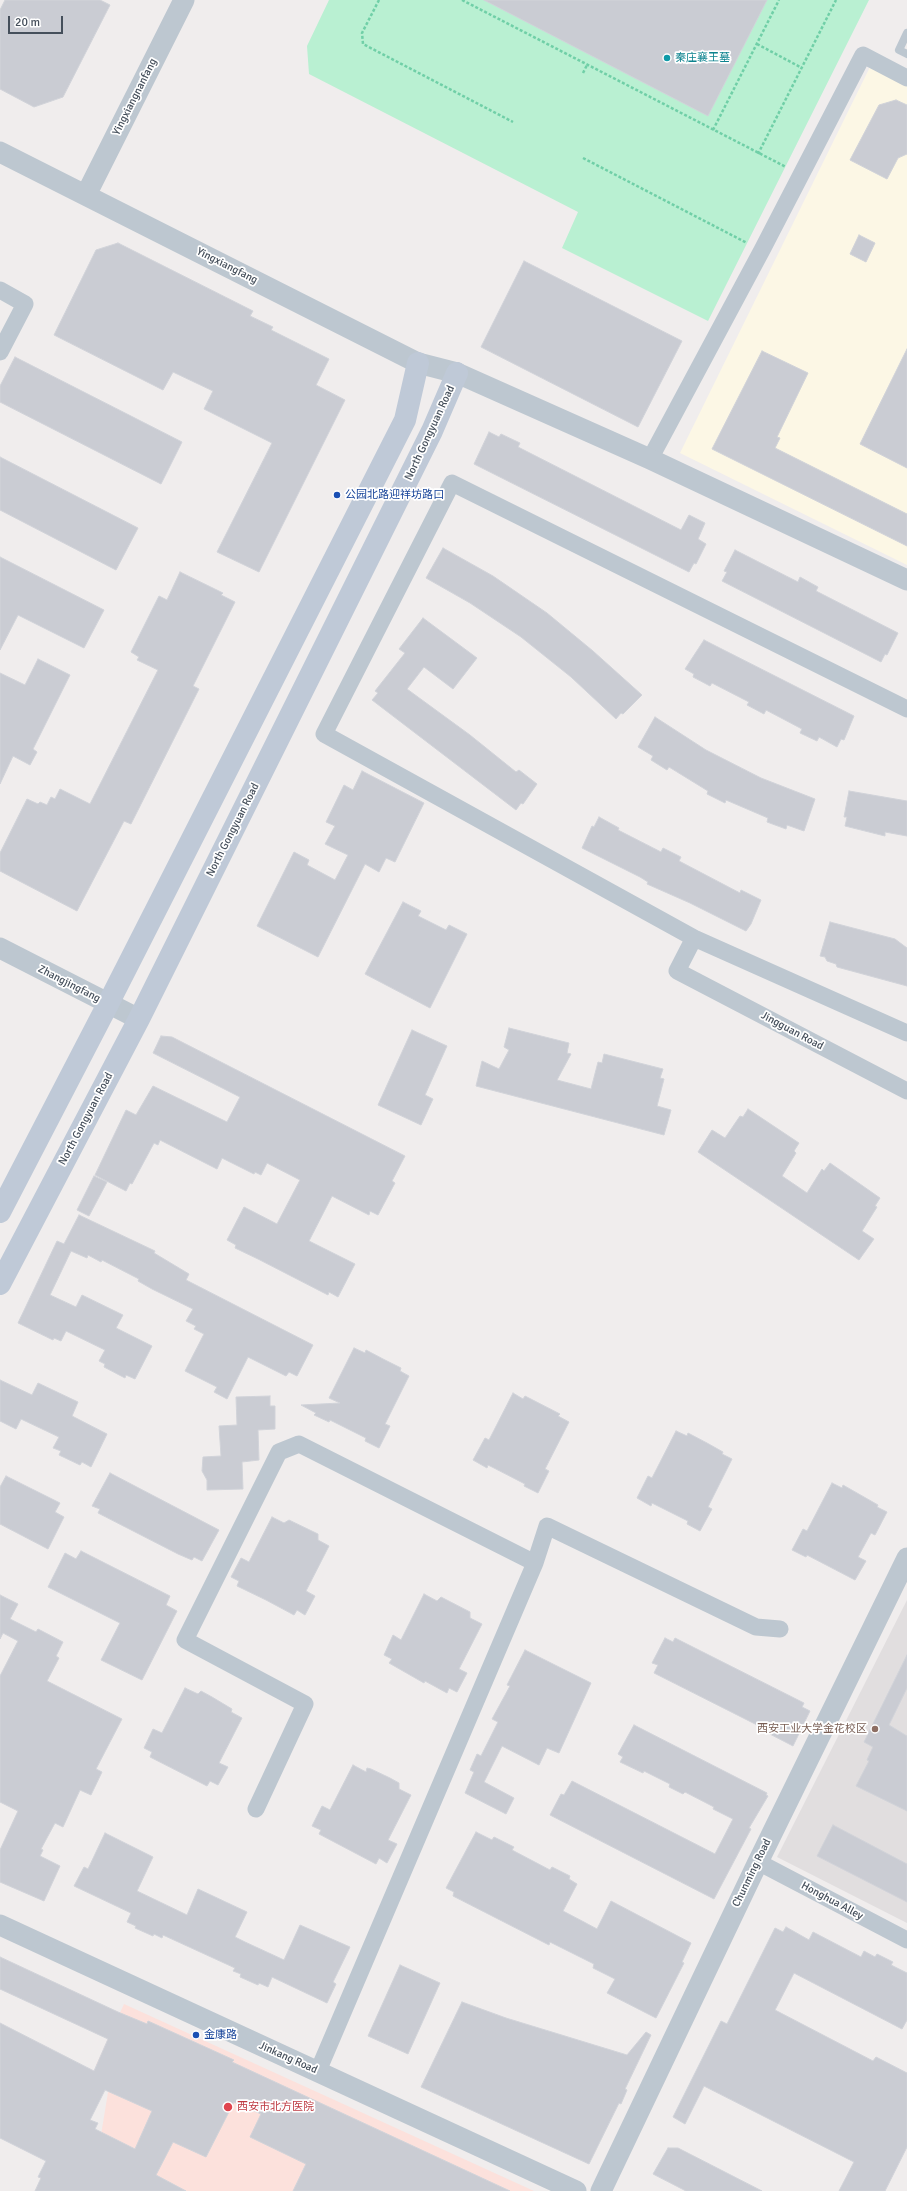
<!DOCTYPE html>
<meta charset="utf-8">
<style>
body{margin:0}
#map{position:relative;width:907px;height:2191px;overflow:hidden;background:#f0eded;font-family:Signika,sans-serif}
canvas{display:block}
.scale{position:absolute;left:8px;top:16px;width:55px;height:18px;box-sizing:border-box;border:2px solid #454f5b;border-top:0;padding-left:5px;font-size:12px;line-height:14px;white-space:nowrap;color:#454f5b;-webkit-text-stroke:3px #fff;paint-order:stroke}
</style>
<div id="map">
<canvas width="907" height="2191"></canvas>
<div class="scale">20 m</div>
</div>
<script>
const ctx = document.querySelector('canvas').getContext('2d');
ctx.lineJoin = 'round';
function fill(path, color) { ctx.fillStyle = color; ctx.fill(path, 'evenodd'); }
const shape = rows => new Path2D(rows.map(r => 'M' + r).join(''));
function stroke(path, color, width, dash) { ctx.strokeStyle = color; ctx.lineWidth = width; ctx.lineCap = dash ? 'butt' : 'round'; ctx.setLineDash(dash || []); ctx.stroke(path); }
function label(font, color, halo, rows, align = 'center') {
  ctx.font = font + ' Signika,"Noto Sans SC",sans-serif'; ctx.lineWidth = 3.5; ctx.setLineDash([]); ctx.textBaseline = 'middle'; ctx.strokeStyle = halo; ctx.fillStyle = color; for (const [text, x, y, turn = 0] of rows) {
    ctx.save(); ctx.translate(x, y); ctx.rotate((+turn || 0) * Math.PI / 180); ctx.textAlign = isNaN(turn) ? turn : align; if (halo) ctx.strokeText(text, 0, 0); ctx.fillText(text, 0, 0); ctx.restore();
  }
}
fill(shape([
 [871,65,907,84,907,565,680,453]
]), '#fcf7e5');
fill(shape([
 [907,1600,907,1923,777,1857]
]), '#e1dedf');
fill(shape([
 [124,2004,534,2191,83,2191,100,2141,111,2074,96,2065]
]), '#fce1dc');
fill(shape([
 [329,0,869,0,708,321,562,248,578,212,309,74,307,46]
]), '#b9f0d2');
const building = shape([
 [5,0,100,0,110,5,63,97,34,107,0,89,0,10,5,0],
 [484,0,767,0,708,116,484,0],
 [896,100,907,105,907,154,898,158,887,179,850,160,879,105,896,100],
 [859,235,875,243,866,262,850,254,859,235],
 [118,243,253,311,250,316,273,327,271,330,329,359,316,385,345,400,259,572,217,552,272,443,204,409,213,391,173,372,163,390,54,335,96,250,118,243],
 [524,261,682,341,638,427,481,347,524,261],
 [907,349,907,468,860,444,907,349],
 [762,351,808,373,777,437,780,438,775,448,907,514,907,546,712,449,762,351],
 [15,357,182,442,161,484,0,402,0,386,15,357],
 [489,432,499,437,501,434,520,443,518,447,681,530,689,515,705,523,698,539,706,544,696,564,694,563,689,572,474,464,489,432],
 [0,457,138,528,116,570,0,510,0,457],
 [443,548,493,576,547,613,593,651,642,695,623,714,621,713,616,719,571,677,521,637,470,603,426,578,443,548],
 [735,550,798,582,800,577,818,587,816,591,898,633,887,655,885,654,881,662,722,581,727,572,724,571,735,550],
 [0,557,104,610,84,648,18,615,0,650,0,557],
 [180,572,223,593,221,595,235,602,193,686,199,689,131,824,124,821,77,911,0,871,0,853,27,799,38,804,40,802,47,805,51,797,55,799,60,789,90,804,158,670,137,660,139,657,131,652,159,596,167,600,180,572],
 [423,618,477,658,453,689,424,667,407,689,470,735,516,772,519,770,537,784,523,804,521,803,516,810,372,700,378,693,375,691,405,653,399,649,423,618],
 [704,640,854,716,844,740,841,739,837,747,819,737,817,741,800,733,802,729,766,710,764,714,747,705,749,702,712,683,710,686,693,677,694,674,685,669,704,640],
 [38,659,70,675,33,749,37,752,30,765,13,756,0,784,0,673,25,685,38,659],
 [655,717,706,750,761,778,815,799,804,831,787,825,786,829,767,822,768,818,726,800,725,803,707,794,708,791,669,767,667,770,651,760,653,756,638,747,655,717],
 [362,771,424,803,395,862,386,858,379,872,365,864,318,957,257,926,294,852,309,860,307,865,335,880,348,855,325,844,335,826,326,822,344,785,353,790,362,771],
 [849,791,907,801,907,836,885,832,885,836,845,826,847,817,844,817,849,791],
 [599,817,619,828,618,830,661,852,663,848,681,857,679,861,740,893,741,890,761,900,751,924,746,931,690,903,647,884,648,882,640,877,582,848,592,826,594,827,599,817],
 [403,902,421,911,418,916,446,930,449,925,467,934,430,1008,365,974,403,902],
 [830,922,895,939,907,948,907,986,837,967,836,964,827,961,825,957,820,956,830,922],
 [509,1028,569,1043,567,1053,571,1054,557,1080,591,1089,598,1062,602,1063,604,1054,663,1069,660,1078,664,1079,657,1106,671,1110,664,1135,476,1086,482,1061,499,1069,509,1050,504,1047,509,1028],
 [412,1030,447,1046,425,1095,433,1099,421,1125,378,1105,412,1030],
 [161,1036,172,1037,405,1156,392,1181,395,1183,378,1215,370,1211,369,1215,332,1196,309,1241,355,1264,338,1297,329,1292,328,1295,258,1259,235,1248,236,1245,227,1240,244,1207,277,1224,300,1180,267,1163,261,1175,255,1172,254,1174,222,1158,217,1169,160,1140,158,1145,154,1143,132,1184,130,1183,126,1191,95,1175,126,1110,136,1115,153,1086,227,1122,240,1097,153,1053,161,1036],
 [748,1109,799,1143,794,1151,796,1153,782,1176,807,1193,822,1169,824,1171,830,1163,880,1198,875,1206,877,1207,862,1231,874,1239,859,1260,698,1152,712,1130,725,1138,740,1116,743,1117,748,1109],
 [94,1176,107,1182,89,1216,77,1210,94,1176],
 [79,1215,155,1251,154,1253,189,1274,186,1280,313,1345,297,1376,289,1372,286,1376,248,1357,227,1399,214,1392,217,1387,185,1371,204,1334,194,1329,196,1326,186,1321,193,1309,152,1289,138,1281,139,1279,102,1260,101,1262,88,1255,87,1258,71,1251,50,1295,76,1307,82,1295,123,1315,116,1328,152,1346,135,1379,126,1375,125,1378,104,1367,105,1364,99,1361,105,1350,66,1331,61,1341,54,1338,53,1340,18,1323,57,1241,64,1244,79,1215],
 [354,1348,365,1353,366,1350,385,1360,401,1368,400,1371,409,1376,385,1424,390,1426,379,1448,365,1441,366,1438,330,1420,329,1422,314,1415,316,1413,301,1405,340,1403,329,1398,354,1348],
 [0,1380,32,1395,38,1383,78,1402,72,1416,107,1434,91,1467,82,1462,80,1465,59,1455,61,1451,53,1448,59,1437,21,1419,16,1429,0,1421,0,1380],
 [513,1393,523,1399,525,1396,560,1414,558,1416,569,1422,545,1469,549,1471,538,1493,524,1486,525,1484,494,1468,488,1465,487,1468,473,1460,485,1438,489,1440,513,1393],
 [270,1396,270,1406,275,1406,275,1429,258,1430,259,1460,242,1462,243,1489,207,1490,207,1480,202,1471,203,1457,221,1456,219,1426,237,1425,236,1397,270,1396],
 [676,1431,687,1436,688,1433,707,1443,723,1452,722,1454,732,1459,708,1507,712,1509,700,1531,687,1524,688,1521,652,1503,651,1506,637,1498,648,1476,652,1478,676,1431],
 [110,1473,219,1530,202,1561,194,1557,192,1560,178,1554,98,1513,100,1509,92,1506,110,1473],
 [6,1476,60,1503,55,1512,64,1517,48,1549,0,1524,0,1487,6,1476],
 [832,1483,842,1488,843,1485,878,1505,877,1507,887,1512,875,1535,871,1533,858,1557,866,1561,855,1580,807,1555,806,1557,792,1550,803,1529,807,1531,832,1483],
 [272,1517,284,1523,289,1520,318,1534,318,1540,329,1546,306,1591,315,1596,305,1615,297,1610,294,1615,266,1600,237,1586,239,1581,231,1577,241,1558,249,1562,272,1517],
 [81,1551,170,1596,166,1605,177,1611,142,1680,101,1660,120,1623,48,1587,65,1553,76,1559,81,1551],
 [424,1594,437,1601,441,1597,470,1612,470,1618,482,1624,459,1669,467,1673,457,1692,449,1688,447,1693,425,1681,424,1683,389,1663,392,1659,384,1655,393,1635,401,1640,424,1594],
 [0,1595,18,1604,10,1619,36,1632,38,1629,63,1642,56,1656,59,1658,47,1681,122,1719,96,1769,102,1772,91,1795,80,1790,63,1827,55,1823,41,1849,43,1850,40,1856,60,1866,44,1901,0,1882,0,1850,18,1811,0,1802,0,1676,18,1641,3,1633,0,1639,0,1595],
 [665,1638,673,1642,675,1638,804,1703,802,1707,810,1711,793,1746,764,1731,765,1729,654,1673,658,1665,652,1663,665,1638],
 [525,1650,591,1683,559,1753,547,1748,539,1765,502,1746,484,1782,514,1798,506,1814,465,1793,474,1772,470,1770,477,1754,481,1756,498,1722,492,1719,510,1686,507,1685,525,1650],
 [907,1655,907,1688,889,1725,907,1736,907,1811,856,1786,869,1761,867,1760,873,1747,864,1742,907,1655],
 [185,1688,198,1694,201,1691,212,1697,232,1709,231,1712,242,1718,219,1763,228,1767,218,1785,210,1781,207,1786,150,1757,152,1752,144,1748,153,1729,162,1733,185,1688],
 [634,1725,767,1793,766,1795,768,1796,749,1828,751,1829,714,1899,550,1815,561,1794,564,1795,572,1781,715,1854,733,1819,713,1809,714,1807,685,1792,683,1794,669,1787,670,1784,644,1771,643,1773,620,1762,623,1757,618,1754,634,1725],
 [353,1765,366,1772,367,1768,371,1769,390,1778,399,1783,399,1789,411,1795,388,1840,397,1844,387,1863,379,1858,376,1864,319,1834,321,1830,312,1826,322,1806,330,1810,353,1765],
 [833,1825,907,1864,907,1902,817,1856,833,1825],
 [476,1832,492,1840,494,1837,514,1847,512,1850,550,1870,552,1867,570,1876,569,1879,577,1884,563,1911,584,1922,597,1929,611,1901,691,1943,682,1962,684,1963,656,2018,607,1993,615,1979,593,1968,594,1964,550,1942,549,1945,453,1896,454,1892,446,1888,476,1832],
 [105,1833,153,1857,137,1891,187,1915,198,1889,247,1912,235,1937,245,1942,284,1960,300,1925,350,1947,333,1982,336,1984,327,2003,272,1977,268,1987,259,1983,258,1985,240,1977,241,1974,233,1971,235,1968,163,1935,162,1938,154,1934,153,1936,135,1928,136,1926,127,1922,131,1913,74,1886,84,1867,88,1869,105,1833],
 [786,1927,809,1940,813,1932,861,1957,864,1951,875,1957,877,1954,893,1962,891,1965,907,1973,907,2020,902,2029,794,1973,775,2010,873,2061,876,2057,907,2073,907,2147,885,2191,839,2191,854,2162,704,2086,685,2124,673,2117,721,2021,727,2024,775,1928,783,1932,786,1927],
 [0,1957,118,2012,147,2024,148,2021,234,2060,232,2062,510,2191,293,2191,306,2164,250,2137,261,2114,234,2102,206,2157,173,2142,156,2175,186,2191,35,2191,41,2178,38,2177,46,2161,0,2138,0,2023,94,2071,108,2039,0,1989,0,1957],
 [105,2090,152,2111,135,2149,95,2129,98,2123,90,2120,105,2090],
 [400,1965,440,1983,408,2054,368,2036,400,1965],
 [462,2002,506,2018,627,2055,646,2032,651,2035,625,2089,627,2090,621,2104,619,2103,589,2164,421,2087,462,2002],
 [668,2148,678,2148,762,2191,686,2191,653,2174,668,2148]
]);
fill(building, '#caccd3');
stroke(building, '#d1d3d9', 1);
stroke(shape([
 [379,0,362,33,363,44,513,122],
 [462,0,786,167],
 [757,44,802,68],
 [583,73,587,65],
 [713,130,779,0],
 [758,154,836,0],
 [583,158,747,243]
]), '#70cfa7', 2.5, [3, 2]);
stroke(shape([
 [907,33,899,50,907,54]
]), '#bdc7d0', 8);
stroke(shape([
 [0,290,25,304,0,352],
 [650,459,762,250,863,55,907,78],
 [907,709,452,483,324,734,694,938,907,1033],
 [694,938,677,971,907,1091],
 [256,1809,305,1704,185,1640,279,1452,299,1444,535,1563],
 [758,1862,907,1940],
 [318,2071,535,1563,547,1526,756,1627,780,1629]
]), '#bdc7d0', 17);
stroke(shape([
 [0,152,418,363,457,373,650,459,907,580],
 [86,195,184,0],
 [0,948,139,1019],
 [0,1925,576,2191],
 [601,2191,758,1862,907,1558]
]), '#bdc7d0', 21);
stroke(shape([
 [0,1212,108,1004,405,420,418,363],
 [0,1284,139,1019,432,431,457,373]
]), '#bfc9d7', 22);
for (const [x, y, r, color] of [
 [667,58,4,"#0f9aa8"],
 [337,495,4,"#1a4fb4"],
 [875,1729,4,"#8d6e63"],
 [196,2035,4,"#1a4fb4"],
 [228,2107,5,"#e0444e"]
]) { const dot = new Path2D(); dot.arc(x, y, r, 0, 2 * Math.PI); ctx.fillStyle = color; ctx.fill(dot); stroke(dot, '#fff', 1.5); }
label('11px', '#0d838f', '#fff', [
 ["秦庄襄王墓",675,58]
], 'left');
label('11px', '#454f5b', '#fff', [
 ["Yingxiangnanfang",135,97,-63],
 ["Yingxiangfang",227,266,27],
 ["North Gongyuan Road",430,433,-65],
 ["North Gongyuan Road",233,830,-63],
 ["Zhangjingfang",69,984,27],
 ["Jingguan Road",792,1031,28],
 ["North Gongyuan Road",86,1119,-62],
 ["Chunming Road",752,1873,-64],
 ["Honghua Alley",832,1901,28],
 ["Jinkang Road",288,2058,24]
]);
label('11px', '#164399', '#fff', [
 ["公园北路迎祥坊路口",345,495],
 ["金康路",204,2035]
], 'left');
label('11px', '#785e54', '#fff', [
 ["西安工业大学金花校区",867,1729]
], 'right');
label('11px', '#be3a42', '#fff', [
 ["西安市北方医院",237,2107]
], 'left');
</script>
